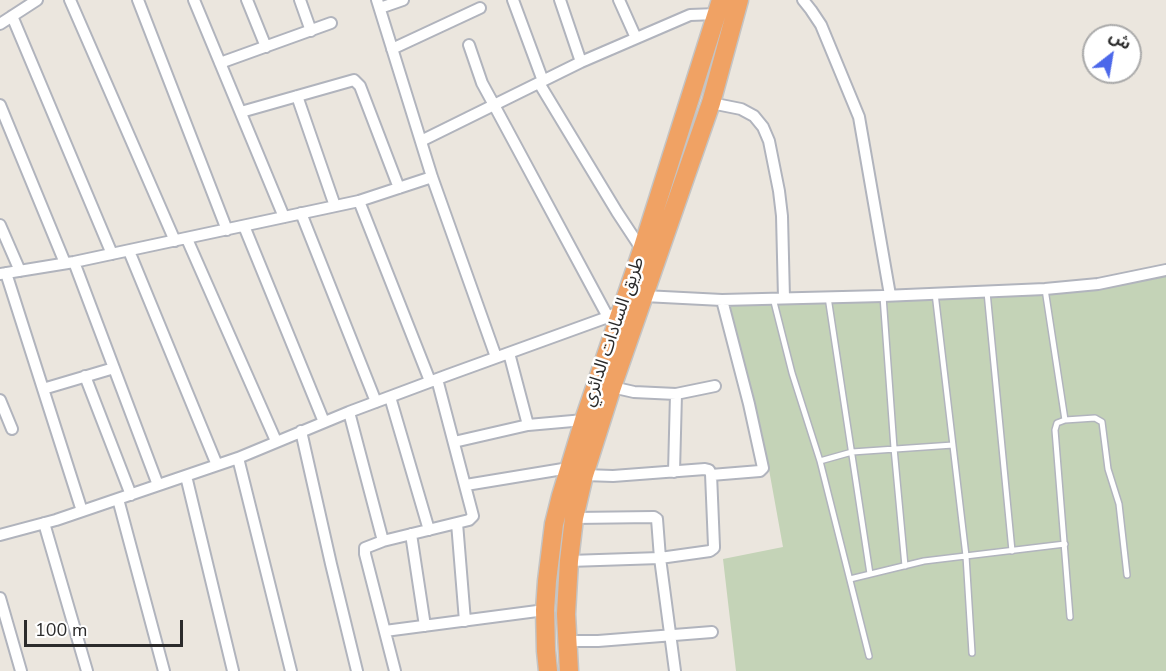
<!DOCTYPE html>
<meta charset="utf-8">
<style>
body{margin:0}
#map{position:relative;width:1166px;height:671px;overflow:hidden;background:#ebe6de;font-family:"Nunito Sans","Noto Sans Arabic",sans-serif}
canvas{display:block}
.north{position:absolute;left:1082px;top:24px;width:60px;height:60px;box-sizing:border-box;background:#fff;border:2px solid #aaa;border-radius:50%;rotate:31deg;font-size:16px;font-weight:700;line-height:24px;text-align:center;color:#2b2b2b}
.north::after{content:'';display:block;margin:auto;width:21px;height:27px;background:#4c68ea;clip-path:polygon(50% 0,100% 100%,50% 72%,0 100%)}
.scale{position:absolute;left:24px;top:620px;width:159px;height:27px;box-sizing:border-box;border:3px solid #2b2b2b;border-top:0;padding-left:8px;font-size:18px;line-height:21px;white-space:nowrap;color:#2b2b2b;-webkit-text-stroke:4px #fff;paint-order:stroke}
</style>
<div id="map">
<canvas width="1166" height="671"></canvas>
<div class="north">ش</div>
<div class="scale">100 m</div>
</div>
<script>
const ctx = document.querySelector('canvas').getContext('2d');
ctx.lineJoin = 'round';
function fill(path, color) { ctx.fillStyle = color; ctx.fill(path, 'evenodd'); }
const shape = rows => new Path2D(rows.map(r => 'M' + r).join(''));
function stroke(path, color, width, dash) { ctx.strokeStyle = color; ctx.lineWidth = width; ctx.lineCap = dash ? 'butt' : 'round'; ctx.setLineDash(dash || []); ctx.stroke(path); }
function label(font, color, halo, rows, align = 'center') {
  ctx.font = font + ' "Nunito Sans","Noto Sans Arabic",sans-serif'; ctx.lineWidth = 5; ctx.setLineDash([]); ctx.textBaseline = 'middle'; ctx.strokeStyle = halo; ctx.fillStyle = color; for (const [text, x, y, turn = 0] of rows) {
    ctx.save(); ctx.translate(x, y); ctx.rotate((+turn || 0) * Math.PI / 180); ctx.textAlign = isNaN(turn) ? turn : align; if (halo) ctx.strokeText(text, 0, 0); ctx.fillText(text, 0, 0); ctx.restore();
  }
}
fill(shape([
 [1166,276,1166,671,736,671,723,559,783,547,766,453,729,314,731,302,983,296,1099,289]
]), '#c4d3b7');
const lane = shape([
 [1045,289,1065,420],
 [987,292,1012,551],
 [935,293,966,556,972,653],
 [883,296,894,448,905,566],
 [828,297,870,574],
 [773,298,792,373,820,461,869,656],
 [820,461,852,452,953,445],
 [850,579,924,561,1065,544],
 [1070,617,1055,430,1057,423,1065,420,1095,418,1102,422,1108,469,1119,504,1127,575]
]);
const street = shape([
 [70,0,175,241],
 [138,0,227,230],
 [194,0,284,217],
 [247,0,266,47],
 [300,0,311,31],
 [377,0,432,177,496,357],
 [513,0,543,81],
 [560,0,581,62,690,15,717,14],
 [619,0,636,38],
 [803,0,811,10,821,25,859,117,890,295],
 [380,8,403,0],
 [12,16,112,254],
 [0,24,37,0],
 [469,45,482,83,494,105,608,317],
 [392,49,480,8],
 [220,63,331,23],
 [539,83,617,212,642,250],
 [297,96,335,206],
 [711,103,741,109,754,116,763,127,769,141,779,191,782,216,784,298],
 [0,105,65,263],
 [241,112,354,80,360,86,399,188],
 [421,141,581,62],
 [359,201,430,381],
 [301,213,376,402],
 [0,225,20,271],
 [244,226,324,422],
 [187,239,276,441],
 [129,251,217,465],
 [74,262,158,485],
 [6,273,82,511],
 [0,274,74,262,359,201,432,177],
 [644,296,722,300,883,296,1045,289,1098,284,1166,270],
 [509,353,528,425],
 [85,376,131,495],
 [612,387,634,392,676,394,715,386],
 [43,389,114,368],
 [390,397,429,530],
 [0,400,12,429],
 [349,412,383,541],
 [301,431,331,564,357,671],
 [454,442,528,425,584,420],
 [238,458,291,671],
 [674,472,676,394],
 [711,475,760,471,763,468,749,404,722,300],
 [186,476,233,671],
 [466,485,569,468],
 [118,499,164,671],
 [574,518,654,517,657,519,660,558,675,671],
 [44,523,87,671],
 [457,523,465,621],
 [411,534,425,626],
 [0,535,56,520,238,458,349,412,448,375,608,317,622,310],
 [569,561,660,558,710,551,714,548,714,546,711,474,709,470,705,469,613,476,584,475],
 [0,598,21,671],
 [385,631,545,610],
 [566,641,598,641,712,632],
 [395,671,365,554,365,548,383,541,469,520,473,516,437,379]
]);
const highway = shape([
 [548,671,546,651,545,610,547,581,554,524,561,496,584,420,642,250,721,0],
 [569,671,566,614,569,561,574,518,584,475,612,387,711,103,739,0]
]);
stroke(lane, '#b1b4bd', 8);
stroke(street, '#b1b4bd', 14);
stroke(highway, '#c4c4c4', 21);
stroke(lane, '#fff', 5);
stroke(street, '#fff', 10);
stroke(highway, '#f0a264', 18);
label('18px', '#2b2b2b', '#fff', [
 ["طريق السادات الدائري",614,332,-71]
]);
</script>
